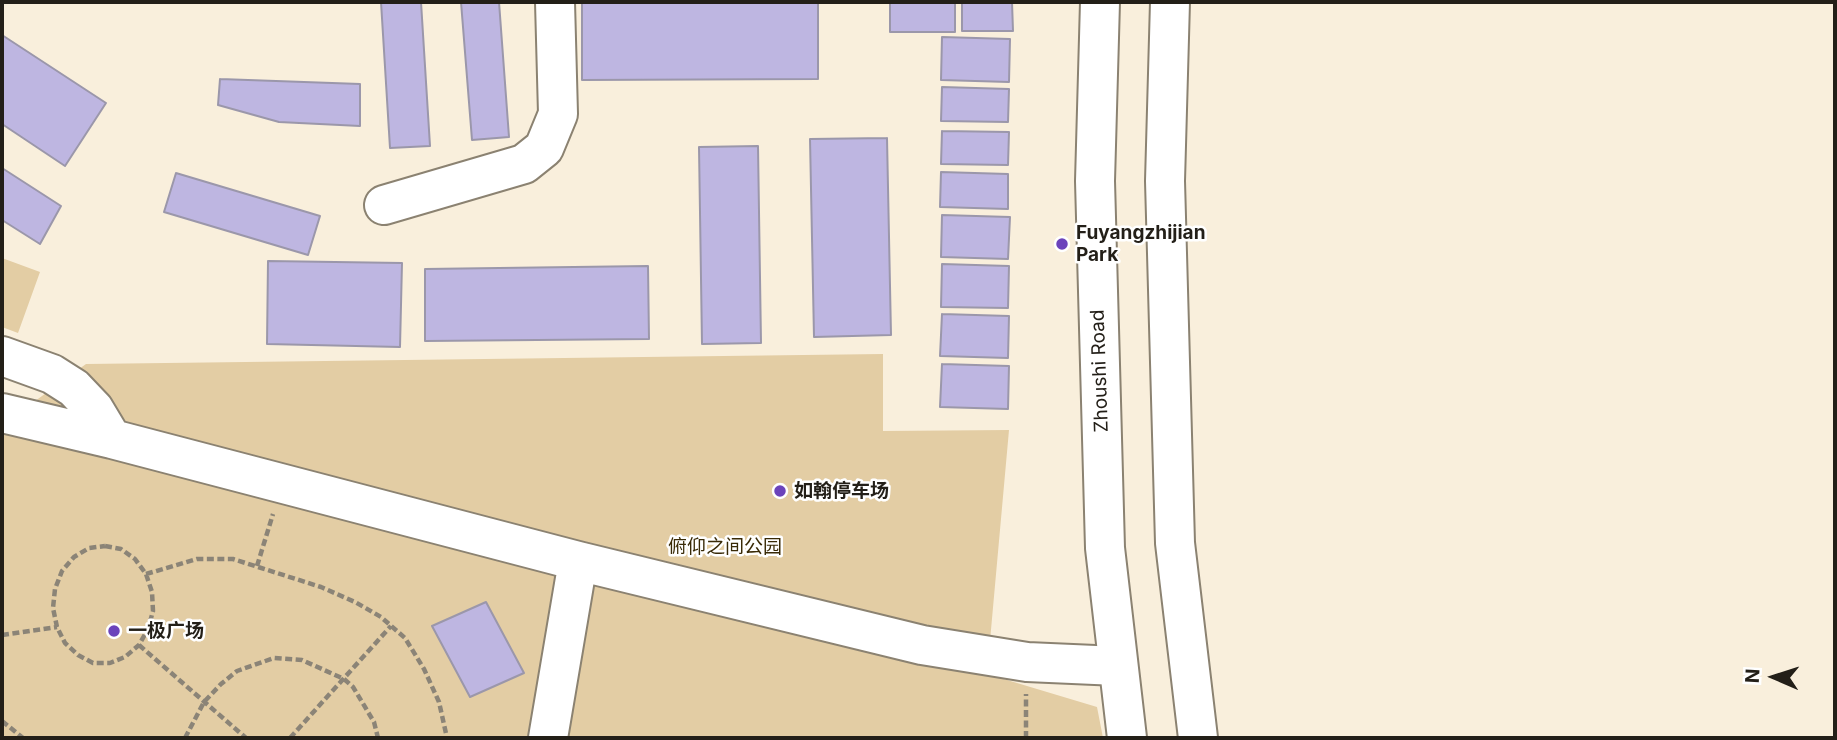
<!DOCTYPE html>
<meta charset="utf-8">
<style>
body{margin:0}
#map{position:relative;width:1837px;height:740px;overflow:hidden;background:#f9efdc;font-family:Inter,sans-serif}
canvas{display:block}
.frame{position:absolute;inset:0;border:4px solid #231f18;pointer-events:none}
.north{position:absolute;left:1739px;top:642px;width:70px;height:70px;-webkit-text-stroke:5px #fff;paint-order:stroke;rotate:273deg;font-size:19px;font-weight:700;line-height:28px;text-align:center;color:#231f18}
.north::after{content:'';display:block;margin:auto;width:24px;height:32px;background:#231f18;clip-path:polygon(50% 0,100% 100%,50% 72%,0 100%)}
</style>
<div id="map">
<canvas width="1837" height="740"></canvas>
<div class="frame"></div>
<div class="north">N</div>
</div>
<script>
const ctx = document.querySelector('canvas').getContext('2d');
ctx.lineJoin = 'round';
function fill(path, color) { ctx.fillStyle = color; ctx.fill(path, 'evenodd'); }
const shape = rows => new Path2D(rows.map(r => 'M' + r).join(''));
function stroke(path, color, width, dash) { ctx.strokeStyle = color; ctx.lineWidth = width; ctx.lineCap = dash ? 'butt' : 'round'; ctx.setLineDash(dash || []); ctx.stroke(path); }
function label(font, color, halo, rows, align = 'center') {
  ctx.font = font + ' Inter,"Noto Sans SC",sans-serif'; ctx.lineWidth = 5; ctx.setLineDash([]); ctx.textBaseline = 'middle'; ctx.strokeStyle = halo; ctx.fillStyle = color; for (const [text, x, y, turn = 0] of rows) {
    ctx.save(); ctx.translate(x, y); ctx.rotate((+turn || 0) * Math.PI / 180); ctx.textAlign = isNaN(turn) ? turn : align; if (halo) ctx.strokeText(text, 0, 0); ctx.fillText(text, 0, 0); ctx.restore();
  }
}
fill(shape([
 [2,258,40,272,18,333,2,327],
 [883,354,883,431,1009,430,987,674,1097,707,1103,738,2,738,2,397,31,404,86,364]
]), '#e3cda4');
const building = shape([
 [381,2,421,2,430,146,390,148,381,2],
 [461,2,499,2,509,137,472,140,461,2],
 [582,2,818,2,818,79,582,80,582,2],
 [890,2,955,2,955,32,890,32,890,2],
 [962,2,1012,2,1013,31,962,31,962,2],
 [2,35,106,103,65,166,2,124,2,35],
 [942,37,1010,39,1009,82,941,80,942,37],
 [220,79,360,84,360,126,279,122,218,105,220,79],
 [942,87,1009,89,1008,122,941,121,942,87],
 [942,131,1009,132,1008,165,941,164,942,131],
 [887,138,891,335,814,337,810,139,887,138],
 [758,146,761,343,702,344,699,147,758,146],
 [2,168,61,206,40,244,2,220,2,168],
 [941,172,1008,174,1008,209,940,207,941,172],
 [176,173,320,216,308,255,164,212,176,173],
 [942,215,1010,217,1008,259,941,257,942,215],
 [268,261,402,263,400,347,267,344,268,261],
 [942,264,1009,266,1008,308,941,307,942,264],
 [648,266,649,339,425,341,425,269,648,266],
 [942,314,1009,316,1008,358,940,356,942,314],
 [942,364,1009,366,1008,409,940,407,942,364],
 [486,602,524,673,470,697,432,626,486,602]
]);
fill(building, '#beb6e1');
stroke(building, '#9b97aa', 2);
const minor = shape([
 [384,205,524,164,544,148,558,114,555,2],
 [2,356,52,374,74,388,94,409,112,439],
 [2,413,112,439,578,561,922,645,1027,662,1118,666],
 [548,738,578,561]
]);
const major = shape([
 [1100,2,1095,181,1105,548,1127,738],
 [1170,2,1165,181,1175,543,1198,738]
]);
stroke(minor, '#8b8271', 42);
stroke(major, '#8b8271', 42);
stroke(shape([
 [105,546,121,549,135,559,146,574,152,592,153,611,148,629,139,645,125,657,110,663,93,663,78,655,65,643,57,627,53,608,55,589,62,571,74,557,89,548,105,546],
 [257,566,273,514],
 [146,574,197,559,233,559,321,587,355,602,381,617,405,638,424,669,439,702,447,738],
 [2,635,57,627],
 [139,645,246,738],
 [2,721,23,738],
 [185,738,204,702,221,684,237,671,274,658,302,660,344,679,353,687,374,722,378,738],
 [290,738,391,626],
 [1026,738,1026,694]
]), '#8b8477', 4.5, [7, 3.5]);
stroke(minor, '#fff', 38);
stroke(major, '#fff', 38);
for (const [x, y, r, color] of [
 [1062,244,7,"#6b43bb"],
 [780,491,7,"#6b43bb"],
 [114,631,7,"#6b43bb"]
]) { const dot = new Path2D(); dot.arc(x, y, r, 0, 2 * Math.PI); ctx.fillStyle = color; ctx.fill(dot); stroke(dot, '#fff', 2.5); }
label('bold 19px', '#231f18', '#fff', [
 ["Fuyangzhijian",1076,233],
 ["Park",1076,255],
 ["如翰停车场",794,491],
 ["一极广场",128,631]
], 'left');
label('19px', '#231f18', '#fff', [
 ["Zhoushi Road",1100,371,-92]
]);
label('19px', '#392a06', '#fff', [
 ["俯仰之间公园",725,547]
]);
</script>
